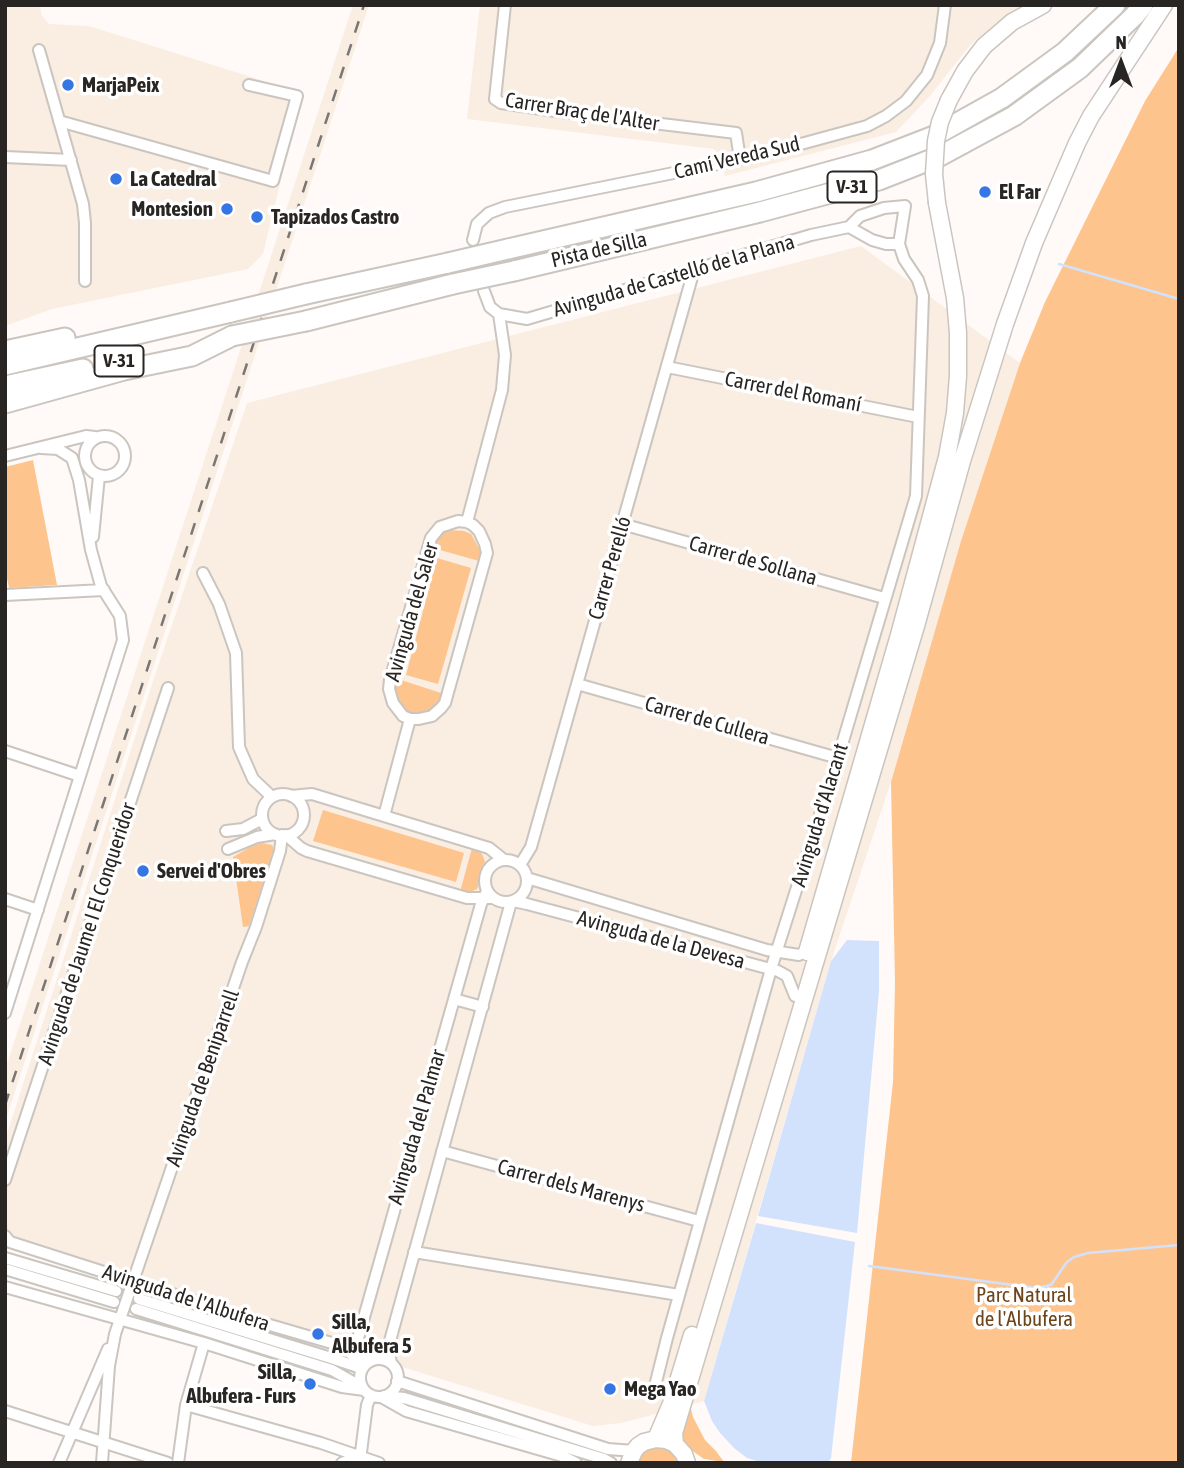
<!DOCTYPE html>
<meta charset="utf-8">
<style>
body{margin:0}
#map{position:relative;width:1184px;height:1468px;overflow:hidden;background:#fffaf7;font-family:"Asap Condensed",sans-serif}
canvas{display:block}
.frame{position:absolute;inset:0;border:7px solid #282523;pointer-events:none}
.north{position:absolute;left:1086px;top:28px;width:70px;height:70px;-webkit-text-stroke:5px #fff;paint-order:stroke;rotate:0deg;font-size:19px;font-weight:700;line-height:28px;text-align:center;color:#282523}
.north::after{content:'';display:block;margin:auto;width:24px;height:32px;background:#282523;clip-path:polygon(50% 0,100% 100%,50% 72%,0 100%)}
</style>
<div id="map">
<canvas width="1184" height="1468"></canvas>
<div class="frame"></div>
<div class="north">N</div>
</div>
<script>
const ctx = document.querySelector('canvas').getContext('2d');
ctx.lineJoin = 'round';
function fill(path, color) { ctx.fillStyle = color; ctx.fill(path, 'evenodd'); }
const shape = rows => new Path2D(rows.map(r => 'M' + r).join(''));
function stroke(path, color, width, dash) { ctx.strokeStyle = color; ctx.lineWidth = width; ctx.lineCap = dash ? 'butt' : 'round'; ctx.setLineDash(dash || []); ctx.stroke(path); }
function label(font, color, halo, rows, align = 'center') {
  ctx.font = font + ' "Asap Condensed",sans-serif'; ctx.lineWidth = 7; ctx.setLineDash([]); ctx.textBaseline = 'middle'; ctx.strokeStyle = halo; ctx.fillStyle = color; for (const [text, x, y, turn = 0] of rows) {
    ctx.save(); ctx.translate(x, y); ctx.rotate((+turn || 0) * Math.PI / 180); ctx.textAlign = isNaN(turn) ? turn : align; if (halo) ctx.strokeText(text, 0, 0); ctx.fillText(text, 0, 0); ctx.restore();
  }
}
fill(shape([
 [5,5,40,5,41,14,49,24,89,26,302,93,263,254,248,269,52,309,5,326],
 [353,5,369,5,5,1122,5,1070],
 [480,5,1027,5,997,22,971,44,929,97,896,132,725,176,714,149,467,119],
 [861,246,1020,363,961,541,891,782,831,961,704,1401,622,1423,593,1426,5,1244,5,1140,155,675,247,403]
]), '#faede2');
fill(shape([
 [1179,47,1179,1463,851,1463,893,1082,895,982,891,782,961,541,1020,363,1045,302,1145,101],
 [33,460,57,585,9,588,5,569,5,467],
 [449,530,464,531,471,534,480,550,481,556,479,561,433,548,438,536,443,532],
 [437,558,471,568,438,684,406,675],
 [395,678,444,694,441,700,429,711,420,713,409,713,404,709,398,700,395,689],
 [323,810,464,853,456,882,313,841],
 [262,843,272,845,274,849,249,926,243,927,233,857,252,846],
 [472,848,479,850,483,856,485,862,483,874,477,889,468,893,460,892],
 [689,1401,693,1417,705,1440,716,1451,724,1462,704,1459,691,1450,681,1439],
 [655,1445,668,1448,673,1453,678,1463,636,1463,642,1452]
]), '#fec48d');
fill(shape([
 [847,940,879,941,879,991,857,1233,758,1216,831,961],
 [756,1223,855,1242,831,1458,828,1463,763,1463,747,1458,734,1448,720,1433,712,1421,704,1401]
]), '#d2e2fd');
stroke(shape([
 [1059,264,1179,299],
 [869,1266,1036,1288,1051,1285,1067,1262,1074,1257,1088,1253,1179,1245]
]), '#d2e2fd', 2.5);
const street = shape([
 [505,5,495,99,501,103,562,112,736,133,740,159],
 [39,50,83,204,85,223,85,281],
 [59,121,273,181,297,96,249,85],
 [5,157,71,160],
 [905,206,899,244,886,244,872,240,849,227,860,216,884,208,905,206],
 [473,240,477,224,489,213,505,207,753,157,867,126,886,116,906,101,927,75,940,43,945,5],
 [499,314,527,319,811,235,849,227],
 [667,367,918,417],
 '85 456a20 20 0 1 1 40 0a20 20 0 1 1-40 0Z',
 [5,456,86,436,95,437],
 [458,521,467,522,473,525,479,531,485,544,487,553,445,703,441,708,432,716,419,719,410,719,403,716,393,703,389,689,390,680,431,538,440,527,458,521],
 [467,522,502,390,505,355,499,314,490,307,484,291],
 [622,524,884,598],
 [93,537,99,476],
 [203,573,219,604,236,653,239,747,253,779,272,797],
 [5,595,104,590],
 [577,684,838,758],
 [5,751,80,776],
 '262 815a21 21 0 1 1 42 0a21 21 0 1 1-42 0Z',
 [291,796,312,794,384,816,489,848,504,860],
 [384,816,410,719],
 [226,831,243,829,262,819],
 [286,835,301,848,307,851,467,898,492,898],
 [228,849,257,837,275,834],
 '485 881a21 21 0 1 1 42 0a21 21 0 1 1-42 0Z',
 [520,865,531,847,694,270],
 [527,878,767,950,799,955,808,950],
 [5,899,38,910],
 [513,901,527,904,778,971,787,976,795,996],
 [454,999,483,1007],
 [5,1013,123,640,120,616,101,586,91,550,79,480,72,458,58,449,41,448],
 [442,1151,699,1221],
 [5,1180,168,688],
 [5,1236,10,1242,263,1323,342,1346,364,1365],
 [414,1252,679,1295],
 [5,1258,116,1291],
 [5,1269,114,1302],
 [5,1287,204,1343,342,1387,364,1390],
 [139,1299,331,1358,361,1368],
 [136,1309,332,1370,362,1387],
 '360 1378a19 19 0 1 1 38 0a19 19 0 1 1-38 0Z',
 [367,1362,357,1342,481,904,487,891],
 [391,1363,388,1348,511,902],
 [397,1381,608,1449,634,1451],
 [656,1382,667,1338,771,969,838,758,916,496,923,296,918,280,904,259,899,244],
 [384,1396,404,1398,604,1459,611,1463],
 [383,1398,406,1411,562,1456,576,1463],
 [186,1405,321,1443,379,1463],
 [5,1411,168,1463],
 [360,1460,367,1405,371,1395],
 [59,1463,108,1349],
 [102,1463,109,1366,115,1334,242,962,256,927,280,851,282,835],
 [178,1463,186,1405,204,1343],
 [342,1463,361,1456]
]);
const secondary = shape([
 [949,100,965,71,984,46,1012,22,1043,5],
 [807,952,899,635,947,457,955,413,958,376,958,333,955,298,937,203],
 [656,1439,671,1404,692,1335],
 [675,1444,674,1433,916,626,962,461,1005,324,1034,243,1077,143,1091,116,1164,5],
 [629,1463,634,1451,638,1446,644,1442,656,1439,666,1440,675,1444,684,1454,687,1463]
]);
const highway = shape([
 [508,249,756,192,872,160,934,136,1002,98,1065,52,1115,5],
 [514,271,760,212,879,180,940,156,1014,116,1080,68,1135,15,1143,5],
 [306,294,448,263],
 [306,321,453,284],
 [5,351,65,338],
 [5,365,231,312],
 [5,386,83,369],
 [5,403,124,370,192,356,232,336]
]);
stroke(street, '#cbc5bf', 14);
stroke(secondary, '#cbc5bf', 19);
stroke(highway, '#cbc5bf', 23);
stroke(street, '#fff', 10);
stroke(secondary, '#fff', 16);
stroke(highway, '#fff', 19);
stroke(shape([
 [5,1105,364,5]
]), '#7a7674', 2.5, [12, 12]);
const secondaryBridge = shape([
 [937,203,934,174,936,141,940,122,949,100]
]);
const highwayBridge = shape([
 [448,263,508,249],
 [453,284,514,271],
 [231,312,306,294],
 [232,336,306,321]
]);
stroke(secondaryBridge, '#cbc5bf', 19, []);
stroke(highwayBridge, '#cbc5bf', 23, []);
stroke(secondaryBridge, '#fff', 16);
stroke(highwayBridge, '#fff', 19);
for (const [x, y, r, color] of [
 [68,85,7,"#3675e4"],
 [116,179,7,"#3675e4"],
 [985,192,7,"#3675e4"],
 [227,209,7,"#3675e4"],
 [257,217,7,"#3675e4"],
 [143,871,7,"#3675e4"],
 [318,1334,7,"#3675e4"],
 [310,1384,7,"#3675e4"],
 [610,1389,7,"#3675e4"]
]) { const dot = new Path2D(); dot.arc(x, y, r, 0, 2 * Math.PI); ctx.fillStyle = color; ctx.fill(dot); stroke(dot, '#fff', 2.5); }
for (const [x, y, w] of [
 [852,187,49],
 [119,361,49]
]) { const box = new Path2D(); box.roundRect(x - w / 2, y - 15.5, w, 31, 5); ctx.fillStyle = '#fff'; ctx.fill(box); stroke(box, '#282523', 2); }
label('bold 19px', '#282523', null, [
 ["V-31",852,187],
 ["V-31",119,361]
]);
label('bold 21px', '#282523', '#fff', [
 ["MarjaPeix",82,85],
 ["La Catedral",130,179],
 ["El Far",999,192],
 ["Montesion",213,209,"right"],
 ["Tapizados Castro",271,217],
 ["Servei d'Obres",157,871],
 ["Silla,",332,1322],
 ["Albufera 5",332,1346],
 ["Silla,",296,1372,"right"],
 ["Albufera - Furs",296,1396,"right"],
 ["Mega Yao",624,1389]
], 'left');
label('21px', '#282523', '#fff', [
 ["Carrer Braç de l'Alter",582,112,9],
 ["Camí Vereda Sud",737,158,-13],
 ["Pista de Silla",599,250,-13],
 ["Avinguda de Castelló de la Plana",674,276,-16],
 ["Carrer del Romaní",793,392,11],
 ["Carrer de Sollana",753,561,16],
 ["Carrer Perelló",610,568,-74],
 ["Avinguda del Saler",412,612,-74],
 ["Carrer de Cullera",707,721,16],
 ["Avinguda d'Alacant",820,815,-73],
 ["Avinguda de Jaume I El Conqueridor",87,934,-72],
 ["Avinguda de la Devesa",661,940,15],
 ["Avinguda de Beniparrell",203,1078,-71],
 ["Avinguda del Palmar",417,1127,-74],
 ["Carrer dels Marenys",571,1186,15],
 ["Avinguda de l'Albufera",186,1298,18]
]);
label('21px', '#6d451a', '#fff', [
 ["Parc Natural",1024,1295],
 ["de l'Albufera",1024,1319]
]);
</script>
